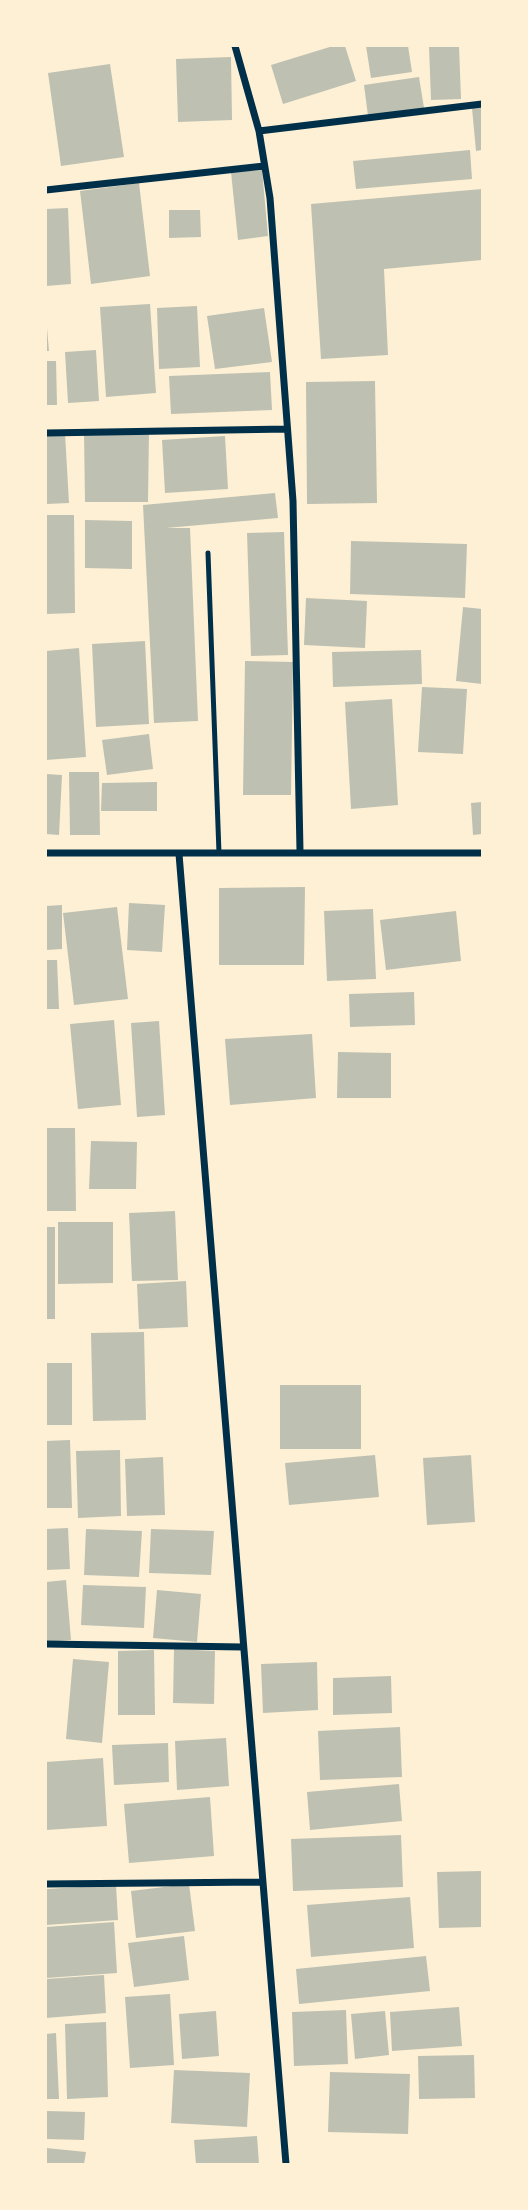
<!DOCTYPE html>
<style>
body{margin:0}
#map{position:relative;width:528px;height:2210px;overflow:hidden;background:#fdf0d5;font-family:"PT Sans Narrow",sans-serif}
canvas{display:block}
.frame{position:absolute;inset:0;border:47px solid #fdf0d5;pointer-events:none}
</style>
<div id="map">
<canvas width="528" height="2210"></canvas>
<div class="frame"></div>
</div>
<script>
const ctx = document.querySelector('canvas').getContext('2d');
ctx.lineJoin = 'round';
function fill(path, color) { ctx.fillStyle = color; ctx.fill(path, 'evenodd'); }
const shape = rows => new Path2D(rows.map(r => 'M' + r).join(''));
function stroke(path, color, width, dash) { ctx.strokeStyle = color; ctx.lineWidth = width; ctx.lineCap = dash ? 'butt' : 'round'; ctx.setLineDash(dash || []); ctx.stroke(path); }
fill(shape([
 [333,46,345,46,356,81,283,104,271,65],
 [366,46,408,46,412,72,371,78],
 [429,46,459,46,461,99,431,100],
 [231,57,232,120,178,122,176,59],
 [110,64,124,157,61,166,48,73],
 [419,77,424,108,368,116,364,85],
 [482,106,482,150,476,151,472,108],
 [470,150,472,179,356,189,353,161],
 [262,170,268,236,238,240,231,172],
 [139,183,150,276,91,284,80,191],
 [482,189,482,260,384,269,388,355,321,359,311,204],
 [68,208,71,284,46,286,46,209],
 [169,210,200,210,201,237,169,238],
 [150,304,156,393,106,397,100,307],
 [197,306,200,367,159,369,157,308],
 [264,308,272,362,215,369,207,316],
 [46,328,47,328,49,351,46,351],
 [96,350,99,401,68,403,65,352],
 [46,361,56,361,57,405,46,405],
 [270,372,272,410,171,414,169,376],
 [375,381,377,503,307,504,306,382],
 [149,431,148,502,85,502,84,432],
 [65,433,69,503,46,504,46,434],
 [225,436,228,489,165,493,162,440],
 [275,493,278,518,166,528,190,528,198,721,154,723,143,505],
 [46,515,74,515,75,613,46,614],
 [85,520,132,521,132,569,85,568],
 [284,532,288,655,251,656,247,533],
 [351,541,467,544,465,598,350,594],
 [306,598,367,601,365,648,304,645],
 [463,607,482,609,482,684,456,681],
 [145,641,149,724,96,727,92,644],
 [79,648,86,757,46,760,46,651],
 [421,650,422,684,333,687,332,652],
 [245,661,293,662,291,795,243,795],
 [422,687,467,689,463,754,418,752],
 [392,699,398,805,351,809,345,702],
 [149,734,153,769,107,775,102,740],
 [69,772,99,772,100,835,70,835],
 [46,774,62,775,59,835,46,834],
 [157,782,157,811,101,811,102,783],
 [482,802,482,834,473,835,471,803],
 [305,887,304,965,219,965,219,888],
 [129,903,165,905,162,952,127,950],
 [62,905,62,949,46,950,46,906],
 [117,907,128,999,74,1005,63,913],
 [373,909,376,979,327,981,324,911],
 [456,911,461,961,386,970,380,920],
 [46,960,57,960,59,1009,46,1009],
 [414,992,415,1025,350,1027,349,994],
 [114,1020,121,1105,78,1109,70,1024],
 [159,1021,165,1115,137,1117,131,1023],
 [312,1034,316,1098,230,1105,225,1039],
 [338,1052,391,1053,391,1098,337,1098],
 [46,1128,75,1128,76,1211,46,1211],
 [91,1141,137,1142,136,1189,89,1189],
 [175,1211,178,1280,132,1281,129,1213],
 [58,1222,113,1222,113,1283,58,1284],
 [46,1227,55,1227,55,1319,46,1319],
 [186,1281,188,1327,139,1329,137,1284],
 [144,1332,146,1420,93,1421,91,1333],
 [46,1363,72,1363,72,1425,46,1425],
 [280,1385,361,1385,361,1449,280,1449],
 [70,1440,72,1508,46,1508,46,1441],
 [120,1450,121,1516,78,1518,76,1451],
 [375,1455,379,1497,289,1505,285,1463],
 [471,1455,475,1522,427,1525,423,1458],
 [163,1457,165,1515,127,1516,125,1459],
 [68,1528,70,1569,46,1570,46,1529],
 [86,1529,142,1531,139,1577,84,1575],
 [151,1529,214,1531,211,1575,149,1573],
 [66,1580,71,1640,46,1642,46,1582],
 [83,1585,146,1587,144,1628,81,1625],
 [157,1590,201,1594,197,1642,153,1638],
 [174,1649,215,1651,214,1704,173,1703],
 [154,1650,155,1715,118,1715,118,1651],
 [73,1659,109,1662,102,1743,66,1739],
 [317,1662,318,1710,263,1713,261,1664],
 [391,1676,392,1713,333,1715,333,1678],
 [400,1727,402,1777,320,1780,318,1731],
 [226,1738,229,1786,177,1790,175,1741],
 [168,1743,169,1782,114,1785,112,1745],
 [103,1758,107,1826,46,1830,46,1762],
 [399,1784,402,1821,310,1830,307,1792],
 [210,1797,214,1856,129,1863,124,1804],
 [401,1835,403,1887,293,1891,291,1839],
 [482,1871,482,1927,439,1928,437,1872],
 [189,1884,195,1931,136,1938,131,1891],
 [116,1885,118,1920,46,1925,46,1889],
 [410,1897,414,1948,311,1957,307,1905],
 [114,1922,117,1973,46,1978,46,1927],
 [184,1936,189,1980,134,1987,128,1943],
 [426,1956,430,1991,299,2004,296,1969],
 [104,1975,106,2013,46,2018,46,1979],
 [170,1994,174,2065,130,2068,125,1997],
 [459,2007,462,2046,392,2051,390,2012],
 [346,2010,348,2064,294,2066,292,2012],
 [216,2011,219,2056,182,2059,179,2014],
 [385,2011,389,2055,355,2059,351,2014],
 [106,2022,108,2097,67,2099,65,2024],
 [56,2033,59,2099,46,2099,46,2034],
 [474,2055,475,2098,419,2099,418,2056],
 [174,2070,250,2073,247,2127,171,2123],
 [330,2072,410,2074,408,2134,328,2132],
 [46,2111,85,2112,84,2140,46,2139],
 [257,2136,259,2164,196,2164,194,2140],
 [46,2148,86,2152,84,2164,46,2164]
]), '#bec0b2');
stroke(shape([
 [208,553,219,853]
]), '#003049', 5);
stroke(shape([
 [235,46,259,131,270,198,293,501,300,851],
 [259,131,482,104],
 [46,190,264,166],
 [46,433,287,429],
 [46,853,482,853],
 [179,854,286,2164],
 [46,1644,243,1647],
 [46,1884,261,1882]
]), '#003049', 7);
</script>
